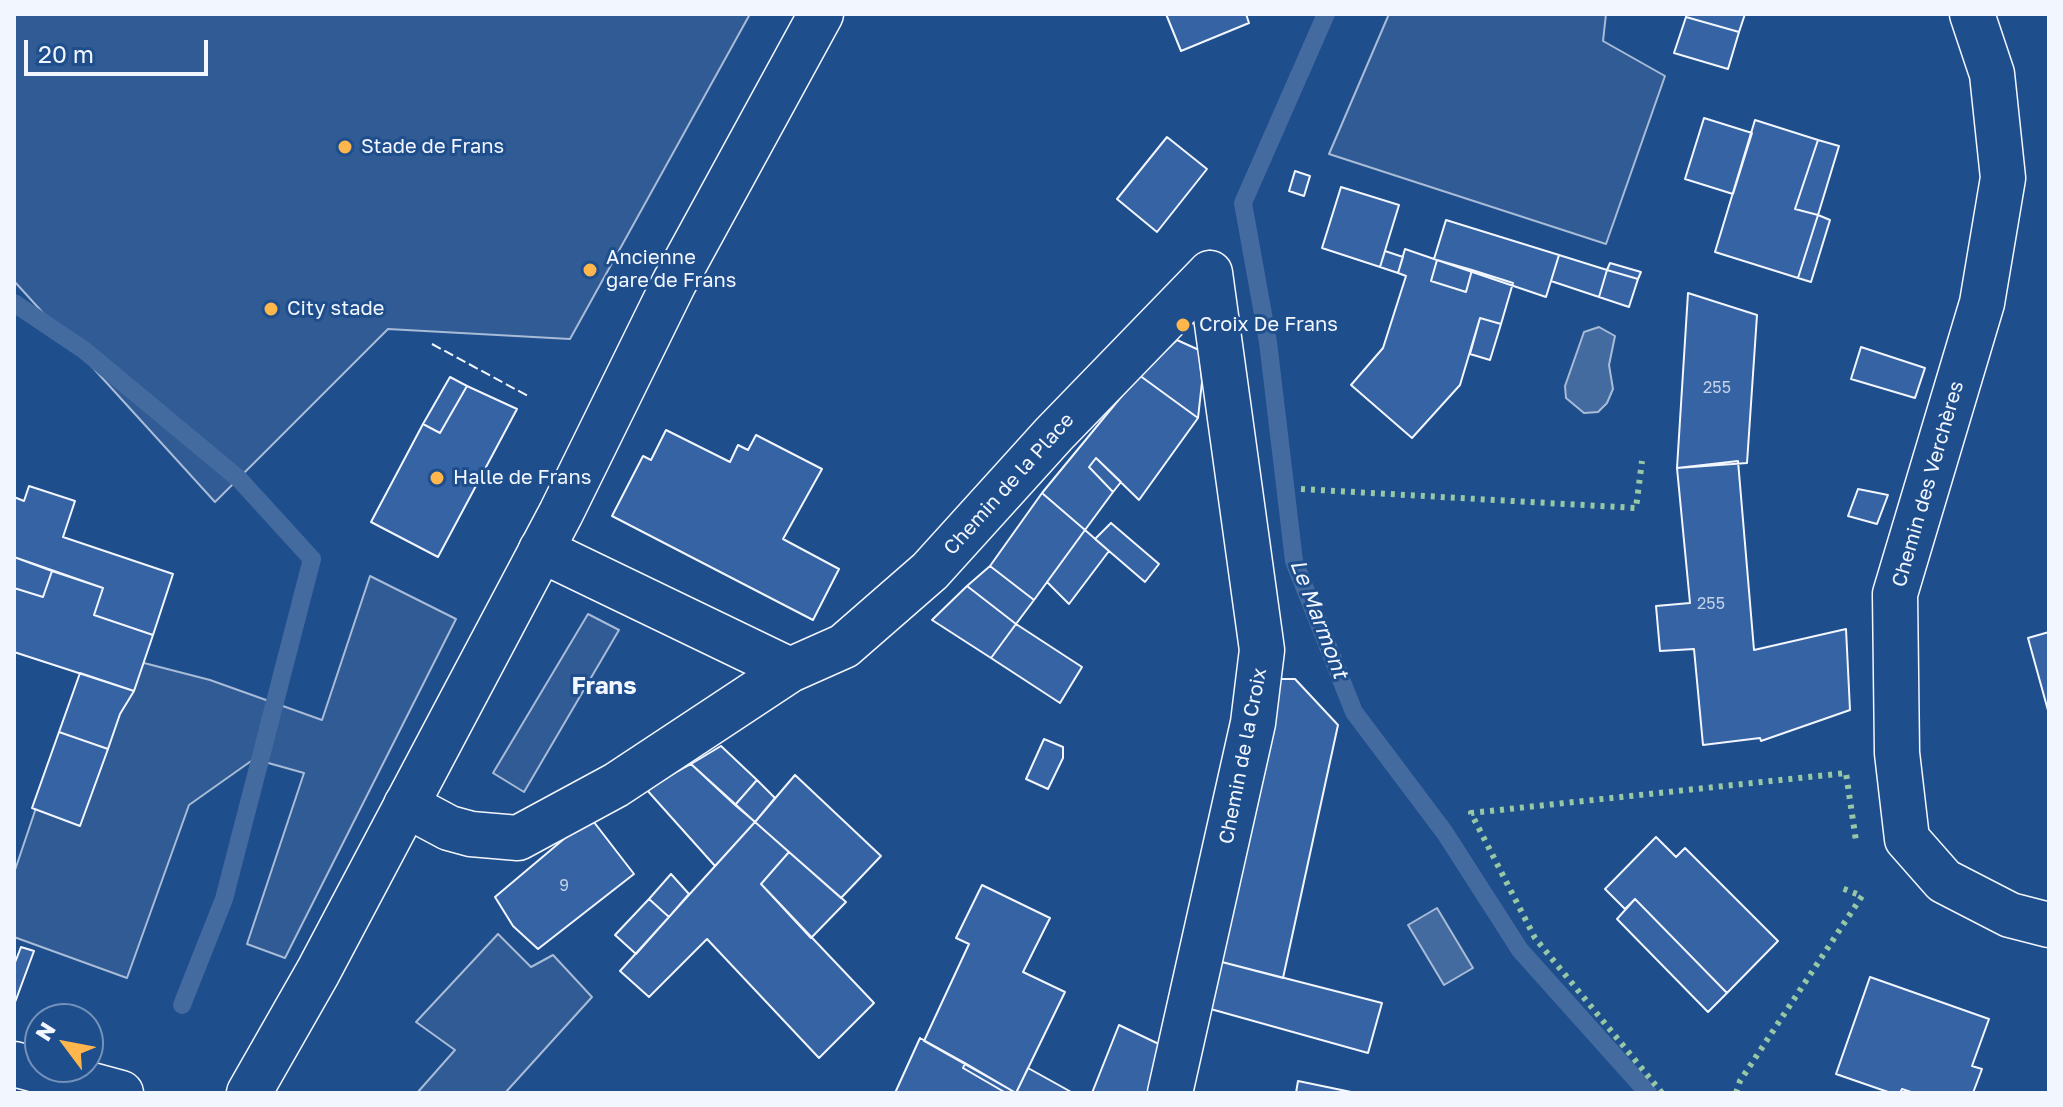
<!DOCTYPE html>
<meta charset="utf-8">
<style>
body{margin:0}
#map{position:relative;width:2063px;height:1107px;overflow:hidden;background:#1f4e8c;font-family:"Golos Text",sans-serif}
canvas{display:block}
.frame{position:absolute;inset:0;border:16px solid #f2f6ff;pointer-events:none}
.north{position:absolute;left:24px;top:1003px;width:80px;height:80px;box-sizing:border-box;background:#1f4e8c;border:2px solid #7391ba;border-radius:50%;rotate:302deg;font-size:22px;font-weight:700;line-height:32px;text-align:center;color:#f2f6ff}
.north::after{content:'';display:block;margin:auto;width:28px;height:36px;background:#ffb74d;clip-path:polygon(50% 0,100% 100%,50% 72%,0 100%)}
.scale{position:absolute;left:24px;top:40px;width:184px;height:36px;box-sizing:border-box;border:4px solid #f2f6ff;border-top:0;padding-left:10px;font-size:24px;line-height:28px;white-space:nowrap;color:#f2f6ff;-webkit-text-stroke:6px #1f4e8c;paint-order:stroke}
</style>
<div id="map">
<canvas width="2063" height="1107"></canvas>
<div class="frame"></div>
<div class="north">N</div>
<div class="scale">20 m</div>
</div>
<script>
const ctx = document.querySelector('canvas').getContext('2d');
ctx.lineJoin = 'round';
function fill(path, color) { ctx.fillStyle = color; ctx.fill(path, 'evenodd'); }
const shape = rows => new Path2D(rows.map(r => 'M' + r).join(''));
function stroke(path, color, width, dash) { ctx.strokeStyle = color; ctx.lineWidth = width; ctx.lineCap = dash ? 'butt' : 'round'; ctx.setLineDash(dash || []); ctx.stroke(path); }
function label(font, color, halo, rows, align = 'center') {
  ctx.font = font + ' "Golos Text",sans-serif'; ctx.lineWidth = 6; ctx.setLineDash([]); ctx.textBaseline = 'middle'; ctx.strokeStyle = halo; ctx.fillStyle = color; for (const [text, x, y, turn = 0] of rows) {
    ctx.save(); ctx.translate(x, y); ctx.rotate((+turn || 0) * Math.PI / 180); ctx.textAlign = isNaN(turn) ? turn : align; if (halo) ctx.strokeText(text, 0, 0); ctx.fillText(text, 0, 0); ctx.restore();
  }
}
const built = shape([
 [14,14,750,14,570,339,388,329,215,502,14,281,14,14],
 [1389,14,1606,14,1603,41,1665,76,1606,244,1329,154,1389,14],
 [370,576,456,619,285,958,247,944,304,773,254,759,189,805,127,978,14,937,14,873,39,799,144,663,210,680,322,720,370,576],
 [588,614,619,630,524,792,493,773,588,614],
 [498,934,531,967,553,955,592,997,505,1093,417,1093,455,1050,416,1022,498,934]
]);
fill(built, '#305b95');
stroke(built, '#a8bbd7', 2);
const water = shape([
 [1599,327,1615,336,1609,365,1613,389,1607,403,1598,412,1584,413,1566,398,1565,386,1584,332,1599,327],
 [1437,908,1473,968,1444,985,1408,925,1437,908]
]);
fill(water, '#446ba0');
stroke(water, '#a8bbd7', 2);
stroke(shape([
 [1326,14,1243,203,1268,342,1294,561,1354,712,1445,833,1520,950,1648,1093],
 [14,303,84,350,239,479,312,559,224,899,182,1005]
]), '#446ba0', 18);
const building = shape([
 [1166,14,1246,14,1249,23,1181,51,1166,14],
 [1687,14,1745,14,1739,32,1686,17,1687,14],
 [1686,17,1739,32,1728,69,1674,53,1686,17],
 [1704,118,1752,133,1733,194,1685,179,1704,118],
 [1755,120,1818,140,1795,209,1818,215,1798,278,1715,252,1755,120],
 [1167,137,1207,169,1157,232,1117,199,1167,137],
 [1818,140,1839,146,1818,215,1795,209,1818,140],
 [1295,171,1310,176,1304,196,1289,191,1295,171],
 [1341,187,1399,205,1380,267,1322,248,1341,187],
 [1818,215,1830,220,1811,282,1798,278,1818,215],
 [1446,220,1559,255,1546,297,1434,259,1446,220],
 [1405,249,1437,260,1431,281,1466,292,1472,270,1513,283,1501,324,1480,318,1460,385,1412,438,1351,385,1383,348,1406,276,1398,273,1405,249],
 [1385,251,1403,257,1398,273,1380,267,1385,251],
 [1559,255,1607,270,1599,297,1551,281,1559,255],
 [1437,260,1472,270,1466,292,1431,281,1437,260],
 [1610,263,1641,272,1638,279,1607,270,1610,263],
 [1607,270,1638,279,1629,307,1599,297,1607,270],
 [1688,293,1757,315,1747,463,1677,468,1688,293],
 [1480,318,1501,324,1490,360,1470,354,1480,318],
 [1177,340,1199,350,1202,382,1198,418,1139,375,1177,340],
 [1861,347,1925,368,1915,398,1851,379,1861,347],
 [1139,375,1198,418,1139,500,1096,458,1089,467,1113,492,1085,530,1042,493,1139,375],
 [450,377,467,386,440,433,423,424,450,377],
 [467,386,517,409,438,557,371,522,423,424,440,433,467,386],
 [666,430,730,462,738,445,748,450,756,435,822,469,783,539,839,569,813,620,612,516,643,456,651,460,666,430],
 [1096,458,1121,482,1113,492,1089,467,1096,458],
 [1738,461,1754,650,1846,629,1850,710,1761,741,1760,738,1703,745,1694,649,1660,651,1656,606,1690,603,1677,468,1738,461],
 [29,486,75,501,63,537,173,574,153,635,94,615,103,588,14,557,14,497,24,501,29,486],
 [1858,489,1888,495,1877,524,1848,516,1858,489],
 [1042,493,1085,530,1034,600,990,566,1042,493],
 [1111,523,1159,564,1145,582,1095,539,1111,523],
 [1085,530,1109,551,1069,604,1047,582,1085,530],
 [14,557,52,571,43,597,14,588,14,557],
 [990,566,1034,600,1016,624,967,586,990,566],
 [52,571,103,588,94,615,153,635,134,691,14,652,14,588,43,597,52,571],
 [967,586,1016,624,991,658,932,620,967,586],
 [1016,624,1082,667,1060,703,991,658,1016,624],
 [2049,632,2049,714,2028,638,2049,632],
 [80,673,134,691,120,714,108,749,59,732,80,673],
 [1279,679,1295,679,1338,725,1283,978,1218,961,1279,679],
 [59,732,108,749,80,826,32,808,59,732],
 [1044,739,1063,747,1063,758,1048,789,1026,779,1044,739],
 [721,746,757,780,735,805,691,764,721,746],
 [691,764,755,822,715,866,646,789,691,764],
 [795,775,881,856,841,898,755,822,795,775],
 [757,780,775,798,755,822,735,805,757,780],
 [590,817,634,874,538,949,513,926,495,897,590,817],
 [755,822,789,852,761,884,874,1003,819,1058,707,939,649,997,620,971,755,822],
 [1656,837,1676,857,1685,848,1778,941,1727,993,1635,899,1625,909,1605,889,1656,837],
 [789,852,846,902,811,938,761,884,789,852],
 [671,874,689,894,669,917,649,899,671,874],
 [982,885,1050,918,1023,972,1065,992,1016,1093,924,1041,969,944,956,938,982,885],
 [649,899,669,917,636,954,615,935,649,899],
 [1635,899,1727,993,1708,1012,1617,919,1635,899],
 [21,947,34,951,14,1005,14,965,21,947],
 [1218,961,1382,1003,1368,1053,1207,1008,1218,961],
 [1870,977,1989,1019,1972,1066,1982,1069,1973,1093,1914,1093,1902,1089,1900,1093,1891,1093,1836,1074,1870,977],
 [1119,1025,1163,1046,1151,1093,1092,1093,1119,1025],
 [920,1038,965,1063,963,1068,1006,1093,895,1093,920,1038],
 [965,1063,1016,1093,1006,1093,963,1068,965,1063],
 [1028,1068,1073,1093,1016,1093,1028,1068],
 [1298,1081,1356,1093,1296,1093,1298,1081]
]);
fill(building, '#3563a3');
stroke(building, '#f2f6ff', 2);
const street = shape([
 [1972,14,1992,74,2003,178,1982,303,1895,594,1897,753,1907,839,1944,881,2010,915,2049,925],
 [541,550,790,670],
 [406,805,449,828,471,834,518,838,616,785,790,670,844,646,930,571,1054,434,1210,273],
 [14,1064,121,1093],
 [1170,1093,1253,723,1262,650,1210,273]
]);
const secondary = shape([
 [249,1093,318,972,561,513,674,283,821,14]
]);
stroke(street, '#f2f6ff', 47);
stroke(secondary, '#f2f6ff', 47);
stroke(street, '#1f4e8c', 44);
stroke(secondary, '#1f4e8c', 44);
stroke(shape([
 [1301,489,1636,508,1642,461],
 [1662,1093,1535,938,1471,813,1846,773,1856,841],
 [1736,1093,1740,1081,1862,896,1839,887]
]), '#97c8a6', 6, [4, 6]);
stroke(shape([
 [432,344,528,396]
]), '#f2f6ff', 2, [10, 4]);
for (const [x, y, r, color] of [
 [345,147,8,"#ffb74d"],
 [590,270,8,"#ffb74d"],
 [271,309,8,"#ffb74d"],
 [1183,325,8,"#ffb74d"],
 [437,478,8,"#ffb74d"]
]) { const dot = new Path2D(); dot.arc(x, y, r, 0, 2 * Math.PI); ctx.fillStyle = color; ctx.fill(dot); stroke(dot, '#1f4e8c', 3); }
label('16px', '#c3d1e8', null, [
 ["255",1717,388],
 ["255",1711,604],
 ["9",564,886]
]);
label('20px', '#f2f6ff', '#1f4e8c', [
 ["Stade de Frans",361,147],
 ["Ancienne",606,258],
 ["gare de Frans",606,281],
 ["City stade",287,309],
 ["Croix De Frans",1199,325],
 ["Halle de Frans",453,478]
], 'left');
label('20px', '#f2f6ff', '#1f4e8c', [
 ["Chemin de la Place",1009,484,-48],
 ["Chemin des Verchères",1928,484,-74],
 ["Chemin de la Croix",1243,756,-79]
]);
label('italic 22px', '#f2f6ff', '#1f4e8c', [
 ["Le Marmont",1319,619,69]
]);
label('bold 24px', '#f2f6ff', '#1f4e8c', [
 ["Frans",604,686]
]);
</script>
